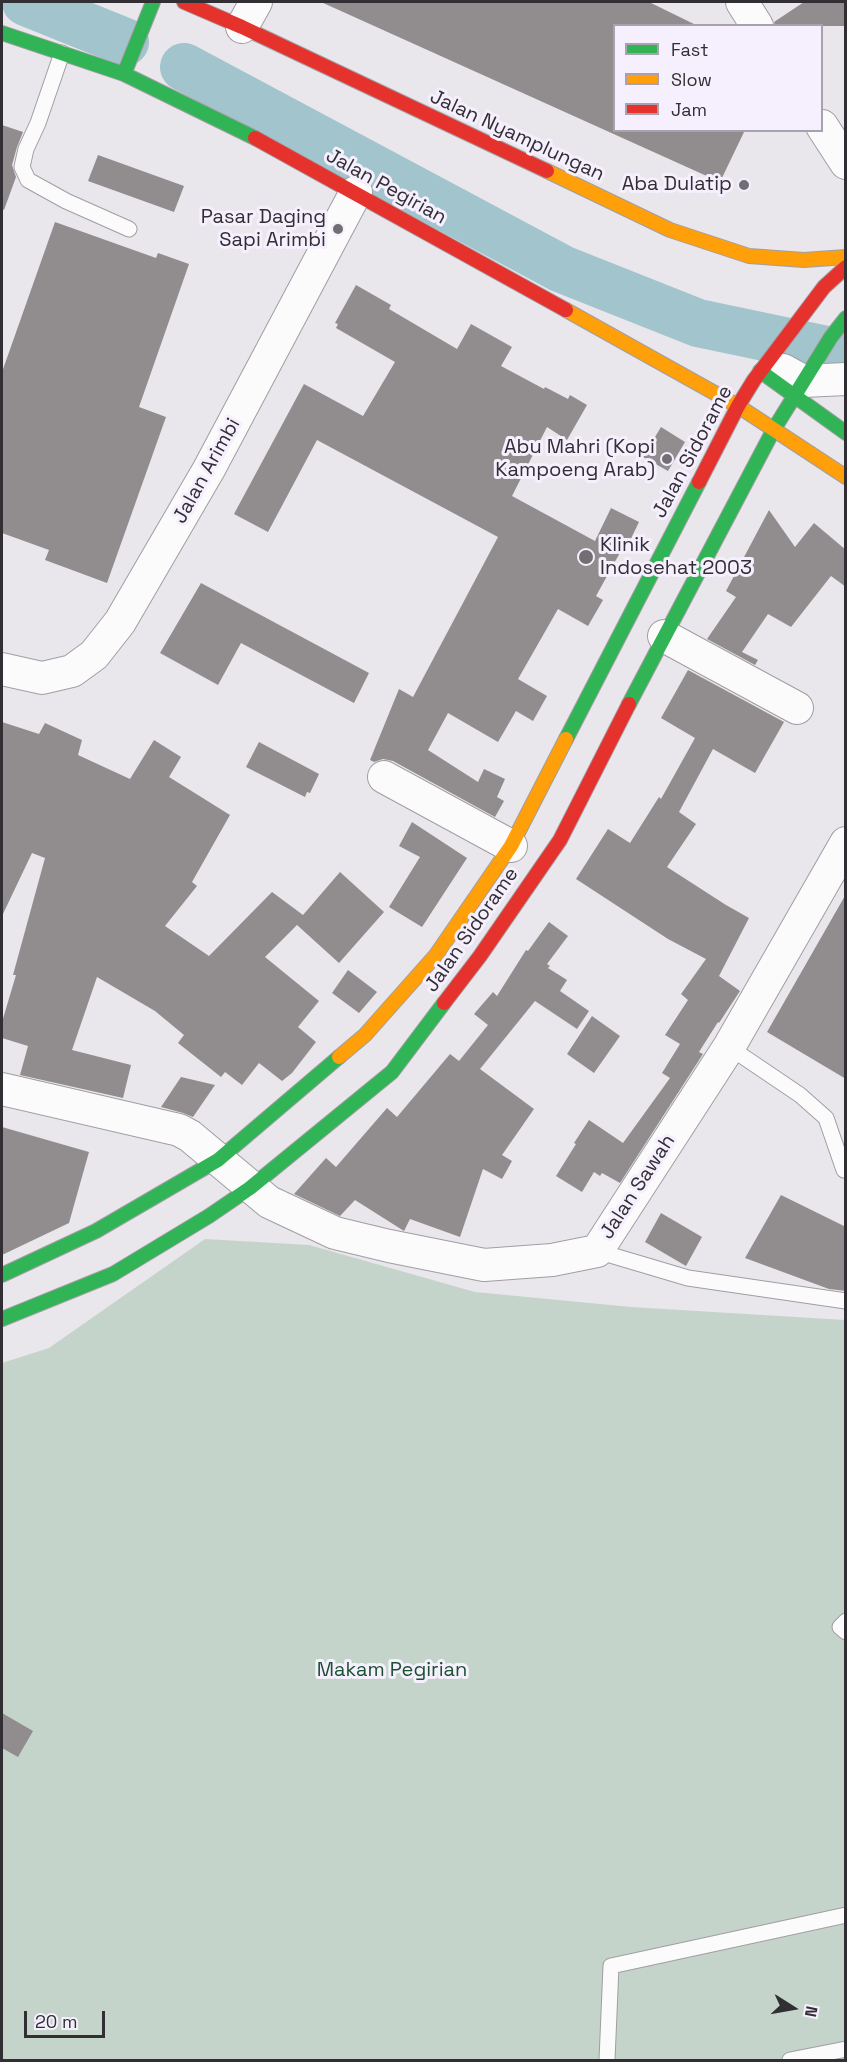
<!DOCTYPE html>
<style>
body{margin:0}
#map{position:relative;width:847px;height:2062px;overflow:hidden;background:#e9e6ec;font-family:"Space Grotesk",sans-serif}
canvas{display:block}
.frame{position:absolute;inset:0;border:3px solid #312e34;pointer-events:none}
.legend{position:absolute;left:613px;top:24px;width:210px;height:108px;box-sizing:border-box;background:#f5effe;border:2px solid #a7a2ad;margin:0;padding:8px 10px;list-style:none;font-size:18px;color:#312e34}
.legend li{display:flex;align-items:center;gap:12px;height:30px}
.legend b{width:30px;border:2px solid #a7a2ad}
.north{position:absolute;left:763px;top:1978px;width:60px;height:60px;-webkit-text-stroke:4px #f5effe;paint-order:stroke;rotate:101deg;font-size:16px;font-weight:700;line-height:24px;text-align:center;color:#312e34}
.north::after{content:'';display:block;margin:auto;width:21px;height:27px;background:#312e34;clip-path:polygon(50% 0,100% 100%,50% 72%,0 100%)}
.scale{position:absolute;left:24px;top:2011px;width:81px;height:27px;box-sizing:border-box;border:3px solid #312e34;border-top:0;padding-left:8px;font-size:18px;line-height:21px;white-space:nowrap;color:#312e34;-webkit-text-stroke:4px #f5effe;paint-order:stroke}
</style>
<div id="map">
<canvas width="847" height="2062"></canvas>
<div class="frame"></div>
<ul class="legend">
<li><b style="height:8px;background:#30b455"></b>Fast</li>
<li><b style="height:8px;background:#ff9f0a"></b>Slow</li>
<li><b style="height:8px;background:#e5322d"></b>Jam</li>
</ul>
<div class="north">N</div>
<div class="scale">20 m</div>
</div>
<script>
const ctx = document.querySelector('canvas').getContext('2d');
ctx.lineJoin = 'round';
function fill(path, color) { ctx.fillStyle = color; ctx.fill(path, 'evenodd'); }
const shape = rows => new Path2D(rows.map(r => 'M' + r).join(''));
function stroke(path, color, width, dash) { ctx.strokeStyle = color; ctx.lineWidth = width; ctx.lineCap = dash ? 'butt' : 'round'; ctx.setLineDash(dash || []); ctx.stroke(path); }
function label(font, color, halo, rows, align = 'center') {
  ctx.font = font + ' "Space Grotesk",sans-serif'; ctx.lineWidth = 6; ctx.setLineDash([]); ctx.textBaseline = 'middle'; ctx.strokeStyle = halo; ctx.fillStyle = color; for (const [text, x, y, turn = 0] of rows) {
    ctx.save(); ctx.translate(x, y); ctx.rotate((+turn || 0) * Math.PI / 180); ctx.textAlign = isNaN(turn) ? turn : align; if (halo) ctx.strokeText(text, 0, 0); ctx.fillText(text, 0, 0); ctx.restore();
  }
}
fill(shape([
 [205,1239,309,1245,475,1292,631,1307,845,1320,845,2060,2,2060,2,1363,49,1348]
]), '#c4d4ca');
stroke(shape([
 [26,2,125,42],
 [184,67,562,269,698,323,846,354]
]), '#a2c4cc', 48);
fill(shape([
 [321,2,649,2,698,26,615,26,615,130,745,130,720,182],
 [804,2,846,2,846,26,775,26,774,22],
 [2,125,23,132,17,147,12,165,16,177,4,210,2,209],
 [98,155,184,186,174,212,88,181],
 [55,222,156,258,158,253,189,264,139,407,166,417,107,583,45,560,49,550,2,533,2,372],
 [356,285,391,305,389,309,457,349,471,324,512,347,501,366,544,389,545,387,568,399,570,395,587,405,567,440,547,427,512,496,595,541,611,508,639,522,625,551,622,549,596,596,603,600,588,626,558,609,518,679,547,696,533,721,516,711,498,742,448,713,428,750,478,782,484,769,505,779,497,797,504,801,495,817,393,761,383,759,374,762,370,760,399,689,413,697,498,537,317,440,268,532,234,514,304,384,363,416,395,362,336,328,338,324,335,323],
 [661,427,685,442,668,471,643,457],
 [769,510,795,547,814,523,846,550,846,587,831,576,791,627,768,614,742,652,758,660,755,665,707,639,736,597,726,591],
 [201,583,369,673,354,703,241,643,218,685,160,653],
 [688,670,784,722,755,773,713,749,679,812,696,824,667,867,726,905,749,918,719,976,740,991,719,1023,718,1022,699,1052,703,1054,620,1183,602,1173,600,1176,594,1172,582,1192,556,1176,576,1144,574,1143,589,1120,623,1143,670,1078,662,1073,680,1044,665,1035,688,1000,681,994,706,959,668,939,576,879,608,829,630,843,659,797,661,799,695,738,661,718],
 [2,722,39,734,45,723,82,740,78,755,130,779,154,740,181,757,169,777,230,815,192,882,197,886,165,926,209,956,272,892,303,915,340,872,384,912,339,963,297,925,265,957,319,1001,298,1027,316,1042,292,1073,282,1081,259,1063,242,1085,225,1072,221,1077,178,1043,184,1035,155,1011,97,977,72,1050,131,1065,123,1098,20,1075,28,1046,2,1038,2,1022,16,975,13,975,45,858,32,853,2,916],
 [259,742,319,774,310,793,307,792,305,797,246,767],
 [412,822,467,858,422,927,389,907,420,857,399,846],
 [846,894,846,1079,767,1032],
 [549,922,568,936,547,964,550,966,548,968,567,980,560,991,589,1011,577,1029,535,1001,480,1069,534,1109,502,1155,512,1161,502,1179,483,1169,460,1237,410,1219,404,1231,355,1200,340,1216,294,1194,326,1158,336,1167,387,1108,397,1117,450,1054,459,1061,488,1025,474,1014,493,992,497,996,526,950,528,951],
 [348,970,377,992,359,1013,332,993],
 [592,1016,620,1036,594,1073,567,1054],
 [181,1077,215,1085,193,1117,183,1113,161,1107],
 [2,1127,89,1152,69,1223,2,1255],
 [781,1195,846,1227,846,1291,829,1289,745,1258],
 [661,1213,702,1237,686,1266,645,1242],
 [2,1713,33,1731,18,1757,2,1748]
]), '#918d8e');
const lane = shape([
 [62,53,38,123,26,149,22,167,28,180,66,201,129,229],
 [729,1047,800,1095,826,1118,844,1170],
 [597,1251,688,1278,846,1301],
 [846,1621,840,1627,846,1632],
 [607,2060,611,1966,846,1915],
 [790,2060,846,2049]
]);
const street = shape([
 [742,2,757,26],
 [242,27,256,2],
 [822,126,846,163],
 [783,370,803,381,846,379],
 [664,636,797,708],
 [2,669,42,678,72,671,94,655,120,622,209,469,356,192],
 [384,777,511,846],
 [2,1089,179,1130,190,1136,269,1202,335,1233,389,1246,484,1265,552,1260,597,1251,729,1047,846,843]
]);
const fast = shape([
 [2,33,124,74,255,138],
 [124,74,153,2],
 [760,371,846,433],
 [629,704,774,429,831,337,846,318],
 [566,739,699,482],
 [2,1275,96,1231,218,1160,339,1057],
 [2,1319,113,1274,209,1216,250,1188,392,1072,444,1003]
]);
const slow = shape([
 [547,171,670,230,749,256,804,260,846,257],
 [566,310,738,406,846,477],
 [339,1057,365,1035,436,955,511,846,566,739]
]);
const jam = shape([
 [184,2,242,27,547,171],
 [255,138,566,310],
 [699,482,738,406,754,380,824,287,846,267],
 [444,1003,480,956,560,840,629,704]
]);
stroke(lane, '#a09ea3', 17);
stroke(street, '#a09ea3', 34);
stroke(fast, '#a09ea3', 16);
stroke(slow, '#a09ea3', 16);
stroke(jam, '#a09ea3', 16);
stroke(lane, '#fcfbfc', 15);
stroke(street, '#fcfbfc', 32);
stroke(fast, '#30b455', 14);
stroke(slow, '#ff9f0a', 14);
stroke(jam, '#e5322d', 14);
for (const [x, y, r, color] of [
 [744,185,6,"#716e74"],
 [338,229,6,"#716e74"],
 [667,459,6,"#716e74"],
 [586,557,8,"#716e74"]
]) { const dot = new Path2D(); dot.arc(x, y, r, 0, 2 * Math.PI); ctx.fillStyle = color; ctx.fill(dot); stroke(dot, '#f5effe', 2); }
label('20px', '#312e34', '#f5effe', [
 ["Jalan Nyamplungan",517,136,25],
 ["Jalan Pegirian",386,187,29],
 ["Jalan Sidorame",693,452,-62],
 ["Jalan Arimbi",207,471,-61],
 ["Jalan Sidorame",472,930,-55],
 ["Jalan Sawah",638,1187,-57]
]);
label('20px', '#312e34', '#f5effe', [
 ["Aba Dulatip",732,185],
 ["Pasar Daging",326,218],
 ["Sapi Arimbi",326,241],
 ["Abu Mahri (Kopi",655,448],
 ["Kampoeng Arab)",655,471],
 ["Klinik",600,546,"left"],
 ["Indosehat 2003",600,569,"left"]
], 'right');
label('20px', '#1a522f', '#f5effe', [
 ["Makam Pegirian",392,1671]
]);
</script>
